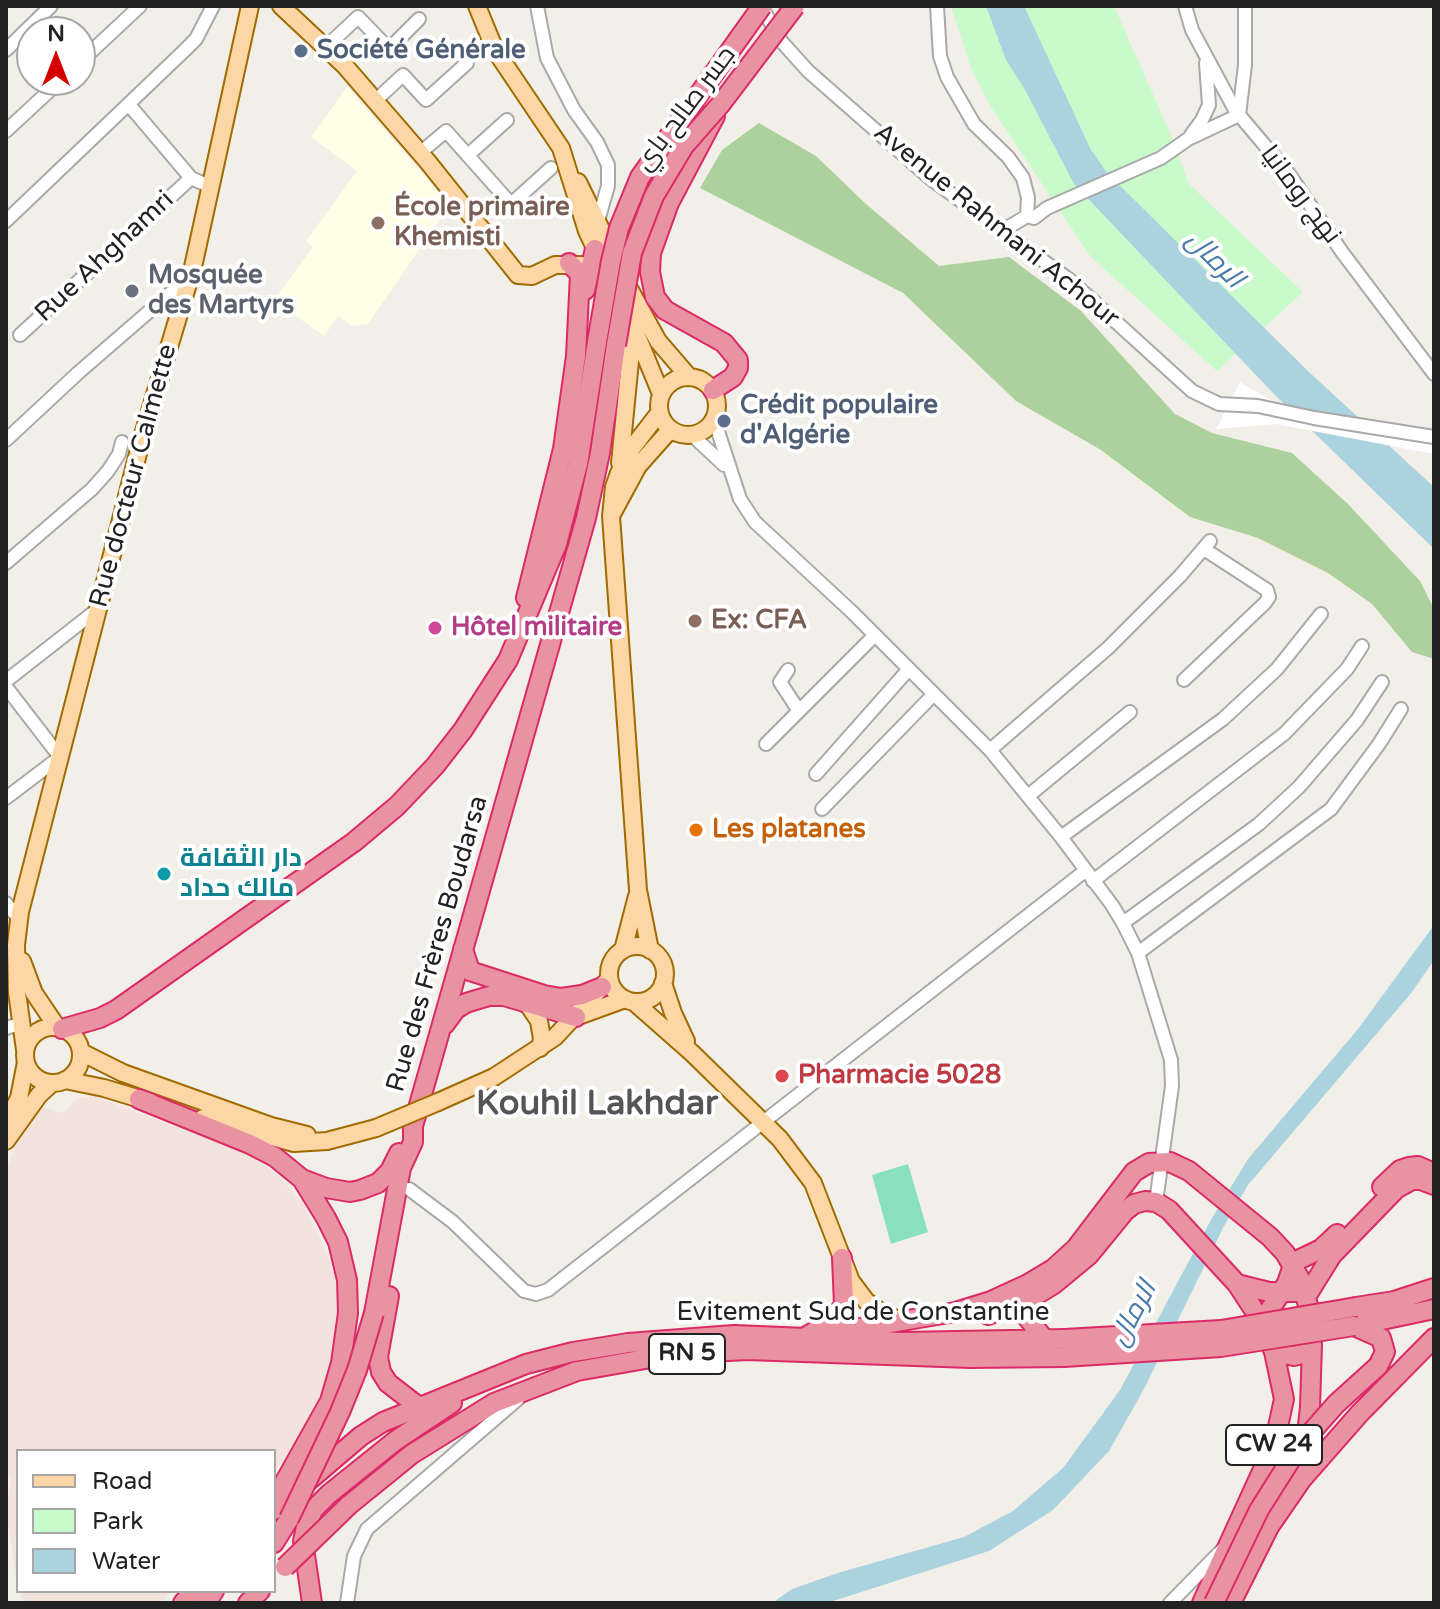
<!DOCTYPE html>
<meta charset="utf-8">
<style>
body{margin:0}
#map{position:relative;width:1440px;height:1609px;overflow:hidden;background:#f2efe9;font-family:"Varela Round",sans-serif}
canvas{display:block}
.frame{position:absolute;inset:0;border:8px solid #222;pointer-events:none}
.legend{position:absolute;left:16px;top:1449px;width:260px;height:144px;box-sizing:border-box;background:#fff;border:2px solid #a7a7a7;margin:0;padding:10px 14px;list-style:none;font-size:24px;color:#222}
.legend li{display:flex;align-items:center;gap:16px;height:40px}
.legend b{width:40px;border:2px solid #a7a7a7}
.north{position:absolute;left:16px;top:16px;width:80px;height:80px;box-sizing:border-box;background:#fff;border:2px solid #a7a7a7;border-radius:50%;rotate:0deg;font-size:22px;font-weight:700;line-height:32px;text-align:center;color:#222}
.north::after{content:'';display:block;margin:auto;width:28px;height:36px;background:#d40000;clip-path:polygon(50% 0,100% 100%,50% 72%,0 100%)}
</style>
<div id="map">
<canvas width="1440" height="1609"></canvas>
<div class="frame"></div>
<ul class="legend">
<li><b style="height:10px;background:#fcd6a4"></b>Road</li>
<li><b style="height:22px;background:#c8facc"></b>Park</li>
<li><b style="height:22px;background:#aad3df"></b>Water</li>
</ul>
<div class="north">N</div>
</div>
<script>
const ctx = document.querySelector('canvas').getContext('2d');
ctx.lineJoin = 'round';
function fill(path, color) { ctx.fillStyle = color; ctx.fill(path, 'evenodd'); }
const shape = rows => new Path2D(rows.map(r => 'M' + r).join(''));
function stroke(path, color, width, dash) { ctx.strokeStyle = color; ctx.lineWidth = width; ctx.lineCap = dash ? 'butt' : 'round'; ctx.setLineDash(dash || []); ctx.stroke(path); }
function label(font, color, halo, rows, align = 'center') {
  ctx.font = font + ' "Varela Round",Cairo,sans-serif'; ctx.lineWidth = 8; ctx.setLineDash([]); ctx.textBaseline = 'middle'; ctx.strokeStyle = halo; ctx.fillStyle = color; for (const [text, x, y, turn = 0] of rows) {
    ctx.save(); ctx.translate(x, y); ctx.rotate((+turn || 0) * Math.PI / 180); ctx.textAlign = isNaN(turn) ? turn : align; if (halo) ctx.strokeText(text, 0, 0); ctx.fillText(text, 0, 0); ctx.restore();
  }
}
fill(shape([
 [347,87,450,205,368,324,352,326,338,316,324,336,274,300,313,247,306,241,357,171,311,137]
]), '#ffffe5');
fill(shape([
 [94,1096,250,1155,278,1175,304,1205,325,1249,339,1290,337,1330,321,1406,274,1473,274,1451,18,1451,18,1588,6,1511,11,1478,6,1476,6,1171,21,1130,42,1107,62,1113,77,1099],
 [19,1591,172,1591,161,1603,24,1603]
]), '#f3e3dd');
fill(shape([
 [759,123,816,156,866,204,939,266,1009,257,1081,311,1175,414,1212,433,1292,453,1348,504,1420,581,1434,609,1434,659,1412,652,1372,604,1328,573,1258,538,1190,517,1101,450,1016,401,903,293,700,188,722,150]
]), '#add19e');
fill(shape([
 [951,6,1114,6,1170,133,1189,184,1303,292,1217,371,1090,256,989,104,971,68]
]), '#c8facc');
fill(shape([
 [908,1164,928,1232,891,1244,872,1175]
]), '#88e0be');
fill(shape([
 [986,6,1024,6,1091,150,1108,174,1309,372,1434,487,1434,549,1273,393,1074,184,1023,86,1006,60],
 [1434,925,1434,960,1412,992,1248,1185,1224,1226,1144,1389,1109,1451,1053,1510,989,1551,827,1603,772,1603,792,1589,838,1573,964,1537,1013,1511,1063,1468,1120,1390,1212,1218,1248,1159,1358,1029]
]), '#aad3df');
fill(shape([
 [1240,382,1277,404,1434,433,1434,454,1276,424,1216,429]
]), '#fff');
const minor = shape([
 [537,6,547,58,574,110,597,142,608,165,608,186,597,224],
 [761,6,781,41,808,71,931,179,1071,281,1192,391,1219,404,1258,406,1314,418,1434,437],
 [937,6,940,56,947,77,974,124,1008,157,1023,178,1028,198,1027,216],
 [1185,6,1192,30,1235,110,1289,174,1342,252,1434,374],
 [326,47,358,17,389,49,419,19],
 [6,50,51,6],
 [80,62,140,6],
 [375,101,403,75,426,100,467,63],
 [130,106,191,178,211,187],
 [6,131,61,80],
 [1191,135,1202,120,1209,105,1206,63],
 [420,153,446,131,511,204,551,168],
 [468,155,507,120],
 [6,221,185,50,196,39,213,6],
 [1002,231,1027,216,1034,218,1047,208,1161,158,1188,139,1239,115,1245,65,1245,6],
 [20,335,191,178],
 [714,419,740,499,755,522,852,612,990,750,1061,837,1112,905,1123,923,1138,953,1171,1060,1172,1086,1156,1202],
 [692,435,724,465],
 [6,440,78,373,168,295,188,283],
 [6,563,92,489,108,471,119,454,122,442],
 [788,670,780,682,799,711],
 [1184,680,1265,603,1269,597,1267,590,1204,549],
 [6,681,98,609],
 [6,687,60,757,6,798],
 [766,744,875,635],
 [990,750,1108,648,1180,576,1210,541],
 [816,774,909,669],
 [1028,796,1130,712],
 [822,809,934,694],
 [1061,837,1223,719,1277,669,1321,614],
 [1093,881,1284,734,1347,669,1362,646],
 [6,903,19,919],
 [1123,923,1259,824,1299,787,1357,720,1382,682],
 [1138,953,1331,809,1379,744,1401,709],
 [6,1028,20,1024],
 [409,1189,453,1222,524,1291,536,1294,548,1290,1085,871],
 [347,1603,354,1556,367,1529,518,1399],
 [1170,1603,1223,1549]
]);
const major = shape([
 [281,6,345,66,428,162,518,275,532,276,555,265,582,265],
 [477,6,495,50,561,148,587,231,625,312,633,326,661,394],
 [578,182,615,258],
 [624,279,658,341,689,377],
 '659 406a29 29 0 1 1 58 0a29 29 0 1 1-58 0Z',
 [659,413,632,448,619,473,614,487,611,516,638,466,670,430],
 [620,463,633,331],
 [611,516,638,890,650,950],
 '609 974a28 28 0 1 1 56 0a28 28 0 1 1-56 0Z',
 [623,950,637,896],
 [22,961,34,993,57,1027],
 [663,983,673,1013,686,1041],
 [522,1001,529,1006,539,1021,542,1039,540,1048],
 [634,1002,692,1053,780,1139,813,1183,851,1281,866,1301,883,1314,902,1321],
 [581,1015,625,999],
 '25 1055a28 28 0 1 1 56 0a28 28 0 1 1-56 0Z',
 [25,1050,17,992,16,945,20,912,142,438,193,267,250,6],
 [81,1052,123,1073,271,1126,307,1135],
 [65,1080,104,1088,150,1102],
 [438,1102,494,1077,555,1037,609,979],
 [203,1118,294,1143,327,1141,376,1128],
 [6,1123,19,1098,26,1062],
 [6,1141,39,1095,51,1084]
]);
const highway = shape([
 [585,290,595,249],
 [713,390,733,377,738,368,738,360,724,343,665,310,655,297,650,272,651,253,669,203,715,116],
 [526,598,563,449,576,356,580,274,569,263],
 [463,949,470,971,544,995,561,998,582,995,602,987],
 [445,1024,456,1009,466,1003,489,996,504,996,576,1017],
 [62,1029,100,1018,116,1010,354,842,397,806,435,766,463,730,508,660,557,544,578,464,597,342],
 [139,1099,250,1144,275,1157,302,1179,326,1218,338,1242,347,1280,348,1313,341,1363,330,1401,274,1501],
 [302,1179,326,1188,350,1192,360,1190,378,1183,390,1171,399,1153],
 [1382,1187,1400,1170,1409,1167,1418,1166,1434,1173],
 [1237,1284,1269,1292,1309,1292,1332,1255,1396,1189,1412,1180,1421,1180,1434,1185],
 [389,1296,378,1357,381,1372,388,1383,419,1407],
 [1033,1297,1027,1305,1026,1316,1045,1340],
 [1356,1307,1394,1301,1434,1288],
 [374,1313,401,1168,413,1142,413,1126,586,518,600,453,616,345],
 [988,1315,1033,1297,1054,1284,1089,1255,1125,1211,1134,1204,1145,1201,1156,1202,1169,1210,1237,1284,1262,1322,1274,1352,1284,1399,1274,1445,1202,1603],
 [1262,1322,1287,1283,1294,1262,1321,1249,1337,1234],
 [1354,1326,1434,1309],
 [1354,1326,1381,1338,1385,1352,1378,1366],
 [842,1331,955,1312,991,1301,1028,1284,1053,1269,1076,1248,1134,1172,1149,1163,1170,1162,1189,1171,1270,1237,1285,1253,1300,1279,1308,1305,1312,1345,1310,1407,1302,1479],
 [807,1336,832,1321,844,1305,842,1258],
 [1274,1352,1294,1356,1301,1354,1312,1345],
 [349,1505,412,1454,494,1403,577,1371,674,1354,747,1350,970,1358,1064,1357],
 [274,1510,361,1436,383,1422,526,1364,573,1352,628,1343,734,1335,902,1342,1065,1339],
 [274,1543,289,1519],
 [183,1603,194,1591],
 [206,1603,214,1591],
 [248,1603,260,1591],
 [312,1603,303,1541,306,1527,313,1510,329,1494,395,1441,452,1403],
 [1231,1603,1269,1527,1302,1479,1360,1413,1434,1338]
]);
stroke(minor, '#a9a9a9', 16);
stroke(major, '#a06b00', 20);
stroke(highway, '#dc2a67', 22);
stroke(minor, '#fff', 12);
stroke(major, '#fcd6a4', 16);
stroke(highway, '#e892a2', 18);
const majorBridge = shape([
 [376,1128,438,1102]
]);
const highwayBridge = shape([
 [597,342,611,261,619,228,640,177,762,6],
 [616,345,632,253,654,196,684,146,720,105,795,6],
 [1065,1339,1221,1330,1356,1307],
 [1064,1357,1221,1347,1354,1326],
 [289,1519,340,1412,357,1370,374,1313],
 [285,1567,349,1505],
 [1214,1603,1259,1510,1300,1445,1336,1404,1378,1366]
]);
stroke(majorBridge, '#a06b00', 20, []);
stroke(highwayBridge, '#dc2a67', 22, []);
stroke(majorBridge, '#fcd6a4', 16);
stroke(highwayBridge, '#e892a2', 18);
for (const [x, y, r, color] of [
 [301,51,8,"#5c6f8a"],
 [378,223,8,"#8d6e63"],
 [132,291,8,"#6b7280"],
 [724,421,8,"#5c6f8a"],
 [695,621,8,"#8d6e63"],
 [435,628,8,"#d1479c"],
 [696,830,8,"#e8710a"],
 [164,874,8,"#0f9aa8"],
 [782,1076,8,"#e0444e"]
]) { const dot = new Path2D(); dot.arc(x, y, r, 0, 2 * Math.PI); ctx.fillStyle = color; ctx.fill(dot); stroke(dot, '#fff', 3); }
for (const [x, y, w] of [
 [687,1354,76],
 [1274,1445,96]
]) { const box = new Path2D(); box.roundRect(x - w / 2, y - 20, w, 40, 6); ctx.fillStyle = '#fff'; ctx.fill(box); stroke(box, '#222', 2); }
label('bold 24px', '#222', null, [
 ["RN 5",687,1354],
 ["CW 24",1274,1445]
]);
label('bold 26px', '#4e5e75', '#fff', [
 ["Société Générale",317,51],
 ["Crédit populaire",740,406],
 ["d'Algérie",740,436]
], 'left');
label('26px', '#222', '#fff', [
 ["جسر صالح باي",686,109,-53],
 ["نهج رومانيا",1300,195,53],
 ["Avenue Rahmani Achour",996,226,39],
 ["Rue Ahghamri",105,257,-43],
 ["Rue docteur Calmette",134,476,-75],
 ["Rue des Frères Boudarsa",438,944,-74],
 ["Evitement Sud de Constantine",863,1313]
]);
label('bold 26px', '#785e54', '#fff', [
 ["École primaire",394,208],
 ["Khemisti",394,238],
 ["Ex: CFA",711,621]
], 'left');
label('bold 26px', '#5b616d', '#fff', [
 ["Mosquée",148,276],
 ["des Martyrs",148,306]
], 'left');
label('bold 26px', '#b23c85', '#fff', [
 ["Hôtel militaire",451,628]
], 'left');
label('bold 26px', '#c56008', '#fff', [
 ["Les platanes",712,830]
], 'left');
label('bold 26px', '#0d838f', '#fff', [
 ["دار الثقافة",180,859],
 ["مالك حداد",180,889]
], 'left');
label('bold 26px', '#be3a42', '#fff', [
 ["Pharmacie 5028",798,1076]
], 'left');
label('italic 28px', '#4a7aab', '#fff', [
 ["الرمال",1214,260,45],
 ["الرمال",1134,1314,-62]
]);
label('bold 34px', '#555', '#fff', [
 ["Kouhil Lakhdar",597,1105]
]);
</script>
